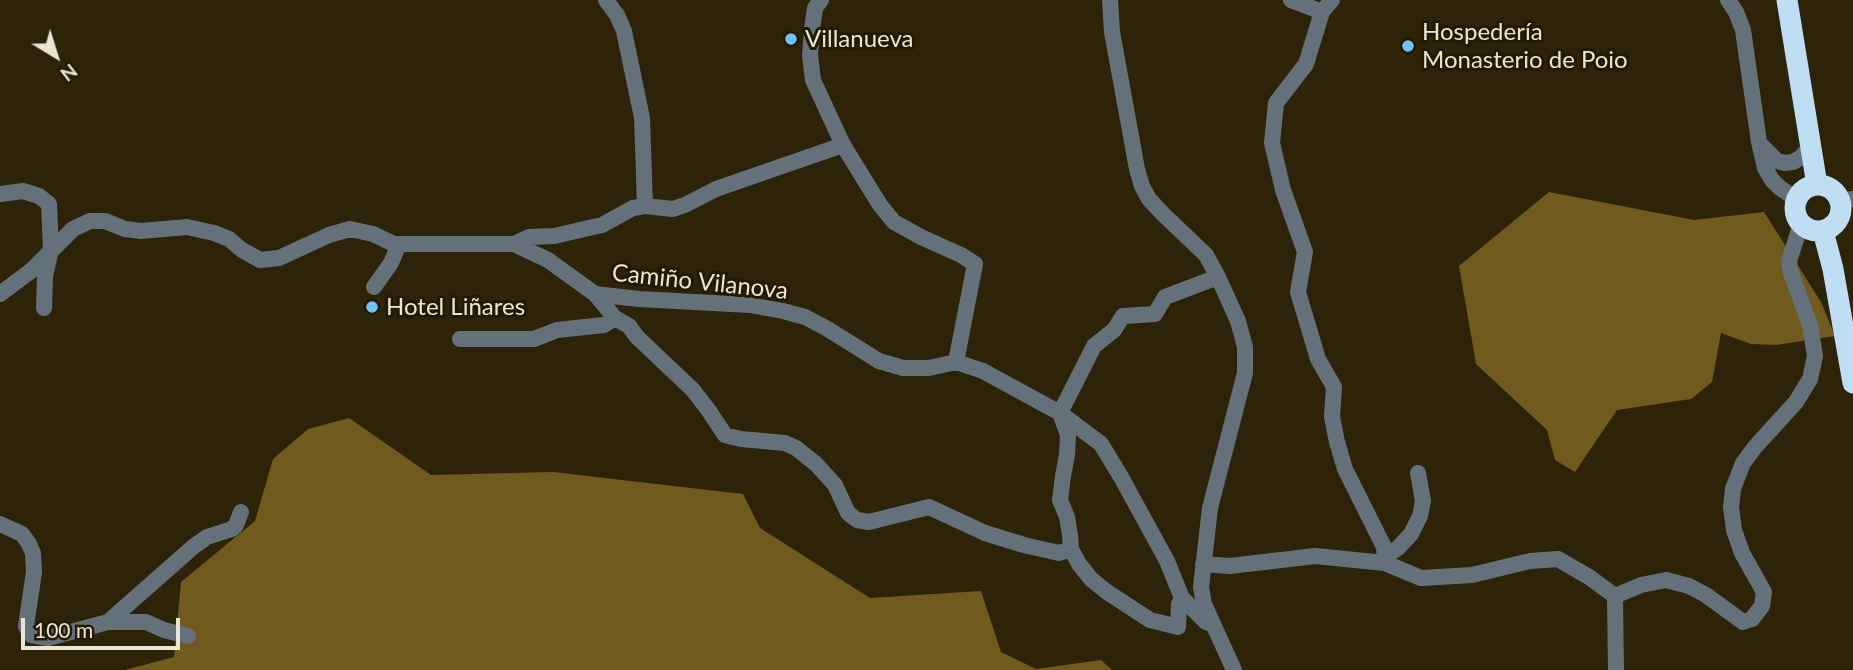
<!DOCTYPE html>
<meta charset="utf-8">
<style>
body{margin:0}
#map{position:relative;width:1853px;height:670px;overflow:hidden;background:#2d2309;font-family:Lato,sans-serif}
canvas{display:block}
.north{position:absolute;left:21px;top:21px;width:70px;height:70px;-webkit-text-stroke:5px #231a01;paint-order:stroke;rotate:142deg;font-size:19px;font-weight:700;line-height:28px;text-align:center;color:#ebe5d6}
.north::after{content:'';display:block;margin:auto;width:24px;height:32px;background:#ebe5d6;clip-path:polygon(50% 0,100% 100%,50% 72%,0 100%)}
.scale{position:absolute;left:21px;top:618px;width:159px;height:32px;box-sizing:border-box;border:4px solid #ebe5d6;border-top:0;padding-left:9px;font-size:21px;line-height:24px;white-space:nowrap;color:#ebe5d6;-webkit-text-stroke:5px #231a01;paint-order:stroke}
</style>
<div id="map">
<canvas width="1853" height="670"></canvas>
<div class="north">N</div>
<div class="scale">100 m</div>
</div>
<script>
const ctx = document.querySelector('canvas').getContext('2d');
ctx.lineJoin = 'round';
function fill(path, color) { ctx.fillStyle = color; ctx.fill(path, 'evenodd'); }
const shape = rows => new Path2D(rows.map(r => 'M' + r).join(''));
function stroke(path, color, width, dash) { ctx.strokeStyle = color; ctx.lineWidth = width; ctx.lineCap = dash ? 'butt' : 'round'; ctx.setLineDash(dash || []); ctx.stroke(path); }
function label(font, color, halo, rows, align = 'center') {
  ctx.font = font + ' Lato,sans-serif'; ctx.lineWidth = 6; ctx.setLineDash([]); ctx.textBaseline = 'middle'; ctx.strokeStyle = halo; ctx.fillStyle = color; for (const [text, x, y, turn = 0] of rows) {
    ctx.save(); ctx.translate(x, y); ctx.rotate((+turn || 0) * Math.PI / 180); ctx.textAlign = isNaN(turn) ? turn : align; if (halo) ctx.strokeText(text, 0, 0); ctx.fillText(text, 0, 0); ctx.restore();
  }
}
fill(shape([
 [1549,192,1694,220,1764,212,1821,302,1835,336,1776,345,1751,344,1721,333,1712,382,1691,399,1617,410,1575,472,1555,460,1547,430,1476,364,1459,266],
 [349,418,431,475,553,472,743,494,760,528,870,598,981,591,1001,652,1036,669,1101,660,1112,670,125,670,174,657,181,582,255,521,273,459,308,429]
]), '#705a1e');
stroke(shape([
 [606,0,617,15,624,31,642,118,645,206],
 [821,0,815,8,812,29,810,55,813,80,843,145,880,205,894,222,921,237,961,255,975,264,956,362],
 [1110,0,1112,32,1137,169,1142,186,1149,199,1163,214,1206,255,1218,277,1238,321,1245,347,1245,373,1210,508,1201,587,1204,604,1234,670],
 [1291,0,1322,12],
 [1332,0,1322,12,1306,64,1276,103,1272,143,1283,190,1305,252,1298,292,1318,359,1334,387,1332,417,1337,442,1345,469,1384,547,1385,563],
 [1728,0,1736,12,1743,30,1759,142,1765,168,1772,180,1780,188,1797,199],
 [1761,145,1777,161,1785,163,1793,162,1800,158,1812,146],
 [0,194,23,191,39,196,49,204,51,250,45,276,44,308],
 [1841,201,1853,199],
 [514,244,529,237,554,236,602,225,633,208,645,206,673,209,685,205,716,189,843,145],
 [374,287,391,263,399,244],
 [0,294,32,270,73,229,90,221,105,221,125,229,141,231,187,227,214,233,229,239,242,250,260,260,279,258,329,235,350,229,373,234,394,244,514,244,548,260,595,294,639,299,750,305,783,311,805,317,826,328,879,361,903,368,929,368,956,362],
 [595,294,615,318,629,326,637,337,693,390,709,411,725,435,741,439,785,443,796,448,816,464,835,485,848,513,857,520,869,522,929,507,985,533,1024,545,1059,553,1071,549],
 [460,339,534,339,557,330,604,325,615,318],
 [956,362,983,371,1060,413,1101,444,1121,477,1167,561,1182,598,1206,622,1209,623],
 [0,524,22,534,29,544,33,553,34,572,26,626,31,635,48,638,108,622,193,547,207,537,232,529,236,525,241,512],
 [1385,557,1398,548,1411,534,1420,516,1423,501,1418,473],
 [1203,564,1230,566,1315,556,1385,563,1421,578,1472,575,1530,561,1558,559,1589,577,1615,596],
 [1615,596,1641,585,1666,580,1689,586,1706,595,1743,622,1752,619,1762,606,1764,592,1742,553,1734,530,1731,507,1733,489,1743,463,1755,447,1796,402,1810,379,1815,356,1810,325,1791,273,1789,261,1801,224],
 [1615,596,1616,670],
 [1182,598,1179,604,1178,627,1150,620,1107,592,1091,579,1079,564,1071,549,1070,535,1067,517,1060,500,1063,476,1067,455,1068,435,1060,413,1094,346,1114,330,1123,316,1155,314,1165,297,1218,277],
 [108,622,146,622,164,630,188,636]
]), '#65717a', 16);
stroke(shape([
 [1787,0,1817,185],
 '1795 208a23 23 0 1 1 46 0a23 23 0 1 1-46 0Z',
 [1823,231,1833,269,1853,383]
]), '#bfdef3', 21);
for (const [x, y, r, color] of [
 [791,39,7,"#71c1f5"],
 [1408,46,7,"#71c1f5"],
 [372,307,7,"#71c1f5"]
]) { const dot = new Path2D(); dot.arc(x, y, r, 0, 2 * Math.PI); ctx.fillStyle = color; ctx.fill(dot); stroke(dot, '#231a01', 2.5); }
label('24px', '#ebe5d6', '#231a01', [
 ["Hospedería",1422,32],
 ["Monasterio de Poio",1422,60],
 ["Villanueva",805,39],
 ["Hotel Liñares",386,307]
], 'left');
label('24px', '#ebe5d6', '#231a01', [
 ["Camiño Vilanova",700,282,6]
]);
</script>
